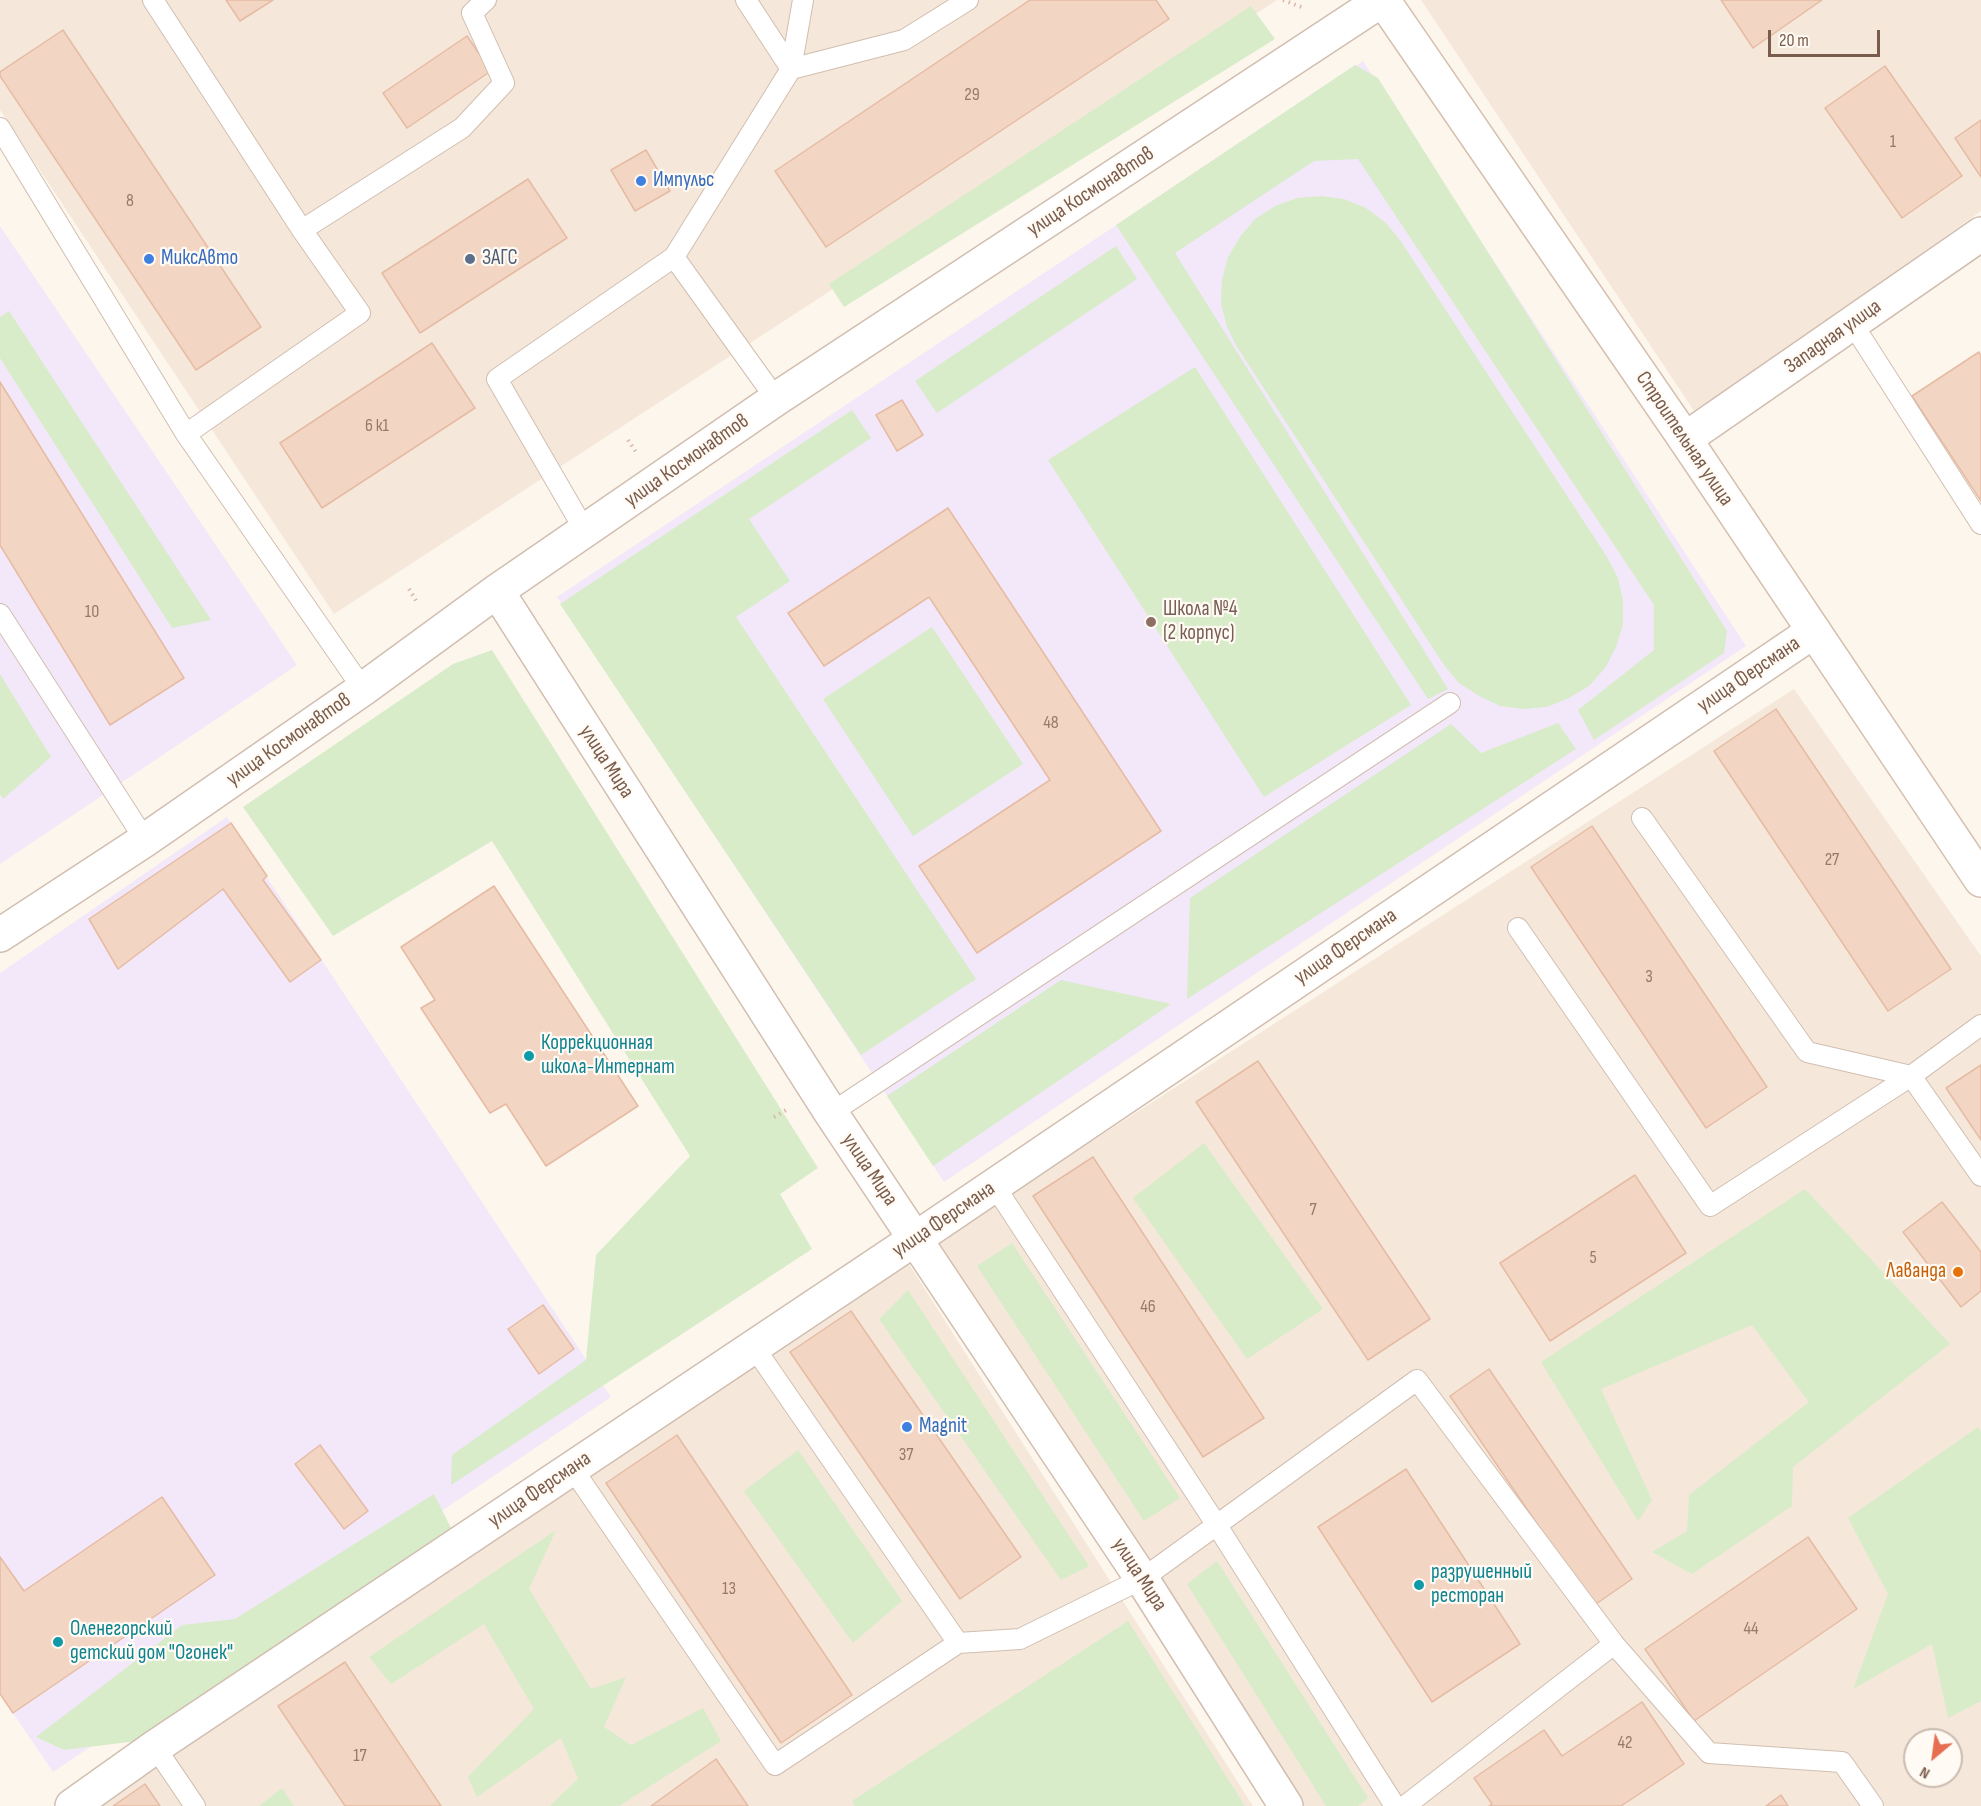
<!DOCTYPE html>
<meta charset="utf-8">
<style>
body{margin:0}
#map{position:relative;width:1981px;height:1806px;overflow:hidden;background:#fdf6ec;font-family:"Sofia Sans Condensed",sans-serif}
canvas{display:block}
.north{position:absolute;left:1903px;top:1728px;width:60px;height:60px;box-sizing:border-box;background:#fffaf3;border:2px solid #cabbb1;border-radius:50%;rotate:209deg;font-size:16px;font-weight:700;line-height:24px;text-align:center;color:#7a5c4d}
.north::after{content:'';display:block;margin:auto;width:21px;height:27px;background:#e76f51;clip-path:polygon(50% 0,100% 100%,50% 72%,0 100%)}
.scale{position:absolute;left:1768px;top:30px;width:112px;height:27px;box-sizing:border-box;border:3px solid #7a5c4d;border-top:0;padding-left:8px;font-size:18px;line-height:21px;white-space:nowrap;color:#7a5c4d;-webkit-text-stroke:4px #fffaf3;paint-order:stroke}
</style>
<div id="map">
<canvas width="1981" height="1806"></canvas>
<div class="north">N</div>
<div class="scale">20 m</div>
</div>
<script>
const ctx = document.querySelector('canvas').getContext('2d');
ctx.lineJoin = 'round';
function fill(path, color) { ctx.fillStyle = color; ctx.fill(path, 'evenodd'); }
const shape = rows => new Path2D(rows.map(r => 'M' + r).join(''));
function stroke(path, color, width, dash) { ctx.strokeStyle = color; ctx.lineWidth = width; ctx.lineCap = dash ? 'butt' : 'round'; ctx.setLineDash(dash || []); ctx.stroke(path); }
function label(font, color, halo, rows, align = 'center') {
  ctx.font = font + ' "Sofia Sans Condensed",sans-serif'; ctx.lineWidth = 4.5; ctx.setLineDash([]); ctx.textBaseline = 'middle'; ctx.strokeStyle = halo; ctx.fillStyle = color; for (const [text, x, y, turn = 0] of rows) {
    ctx.save(); ctx.translate(x, y); ctx.rotate((+turn || 0) * Math.PI / 180); ctx.textAlign = isNaN(turn) ? turn : align; if (halo) ctx.strokeText(text, 0, 0); ctx.fillText(text, 0, 0); ctx.restore();
  }
}
fill(shape([
 [0,0,1277,0,334,614,0,110],
 [1421,0,1981,0,1981,211,1696,414],
 [1794,689,1981,956,1981,1806,1304,1806,929,1246],
 [1915,1740,1951,1740,1951,1776,1915,1776],
 [907,1261,1253,1806,99,1806]
]), '#f5e8da');
fill(shape([
 [1363,61,1746,646,944,1182,557,597],
 [0,226,297,665,0,864],
 [227,817,611,1397,53,1772,0,1694,0,973]
]), '#f3e8fa');
fill(shape([
 [1251,6,1275,39,844,307,829,284],
 [1355,65,1378,78,1727,631,1724,653,1594,740,1578,710,1654,650,1654,605,1358,159,1314,161,1175,253,1448,689,1428,699,1116,225],
 [1321,196,1344,199,1366,208,1385,222,1400,240,1607,557,1618,578,1623,601,1623,624,1616,647,1605,668,1589,686,1569,698,1547,707,1524,709,1500,706,1479,696,1459,683,1444,665,1237,347,1227,327,1221,304,1222,280,1228,257,1240,237,1255,219,1275,206,1297,198],
 [1116,246,1137,279,937,413,915,381],
 [9,311,211,620,172,628,0,358,0,317],
 [1195,367,1411,705,1264,797,1048,460],
 [852,410,871,438,749,519,790,581,736,617,976,979,861,1055,560,604],
 [932,627,1023,764,913,836,823,699],
 [492,650,818,1168,780,1194,812,1249,451,1485,452,1455,586,1360,596,1255,690,1156,492,841,333,936,243,807,453,664],
 [0,674,51,757,3,799,0,794],
 [1558,723,1576,749,1187,999,1190,898,1451,724,1481,753],
 [1061,980,1171,1004,933,1166,887,1096],
 [1204,1143,1323,1309,1247,1359,1133,1198],
 [1805,1189,1950,1344,1793,1467,1792,1506,1692,1574,1652,1552,1687,1531,1689,1495,1809,1402,1752,1325,1601,1389,1652,1500,1638,1521,1541,1362],
 [1012,1243,1180,1498,1144,1521,977,1266],
 [908,1290,1089,1566,1061,1580,879,1319],
 [1978,1427,1981,1432,1981,1701,1948,1718,1932,1644,1853,1689,1888,1594,1848,1518],
 [798,1450,902,1601,853,1643,744,1491],
 [434,1494,451,1528,137,1741,64,1750,36,1737,182,1625,235,1619],
 [556,1530,529,1589,591,1689,626,1677,604,1727,631,1745,703,1708,721,1741,619,1806,550,1806,578,1779,561,1738,477,1797,468,1777,534,1709,484,1624,391,1684,369,1657],
 [1217,1561,1368,1798,1358,1806,1326,1806,1187,1584],
 [1128,1621,1245,1806,855,1806,852,1801],
 [282,1788,294,1806,259,1806]
]), '#d8ecc9');
const building = shape([
 [226,0,273,0,240,21,226,0],
 [1030,0,1156,0,1169,19,826,247,775,171,1030,0],
 [1721,0,1822,0,1753,48,1721,0],
 [63,30,261,327,196,370,0,76,0,72,63,30],
 [467,36,491,71,407,128,383,93,467,36],
 [1885,66,1962,176,1902,218,1825,108,1885,66],
 [1981,120,1981,177,1955,138,1981,120],
 [646,150,670,191,635,211,611,170,646,150],
 [528,179,567,238,420,333,382,273,528,179],
 [432,343,475,408,322,508,280,443,432,343],
 [1979,352,1981,356,1981,501,1912,396,1979,352],
 [0,382,184,678,110,725,0,545,0,382],
 [902,400,923,435,897,451,876,415,902,400],
 [948,508,1161,831,977,953,919,866,1050,780,929,597,824,666,788,613,948,508],
 [1776,709,1951,969,1888,1011,1714,751,1776,709],
 [231,823,267,876,263,880,321,960,290,982,223,889,118,969,89,919,231,823],
 [1592,826,1767,1087,1706,1128,1531,867,1592,826],
 [494,886,638,1106,546,1166,506,1104,490,1113,421,1008,435,1000,401,947,494,886],
 [1258,1061,1430,1319,1368,1360,1196,1102,1258,1061],
 [1981,1065,1981,1140,1946,1088,1981,1065],
 [1093,1157,1264,1418,1203,1457,1033,1196,1093,1157],
 [1635,1175,1686,1253,1550,1341,1500,1263,1635,1175],
 [1942,1202,1981,1252,1981,1291,1961,1307,1903,1232,1942,1202],
 [543,1305,574,1349,539,1374,508,1329,543,1305],
 [851,1311,1021,1557,960,1599,790,1352,851,1311],
 [1489,1369,1632,1579,1593,1606,1450,1396,1489,1369],
 [677,1435,852,1695,781,1743,606,1483,677,1435],
 [320,1445,368,1511,344,1529,295,1464,320,1445],
 [1406,1469,1520,1644,1432,1702,1318,1527,1406,1469],
 [162,1497,215,1575,13,1713,0,1694,0,1557,24,1591,162,1497],
 [1808,1537,1857,1609,1694,1721,1645,1649,1808,1537],
 [345,1662,441,1806,345,1806,278,1706,345,1662],
 [1642,1702,1684,1764,1621,1806,1489,1806,1492,1804,1474,1778,1544,1730,1562,1756,1642,1702],
 [716,1759,748,1806,651,1806,716,1759],
 [145,1784,160,1806,113,1806,145,1784],
 [1781,1795,1788,1806,1766,1806,1781,1795]
]);
fill(building, '#f3d5c3');
stroke(building, '#e6bba3', 1.5);
const lane = shape([
 [153,0,302,230,360,313,186,434],
 [746,0,791,69,674,257,776,399],
 [803,0,791,69,904,40,968,0],
 [0,128,186,434,363,689],
 [302,230,462,128,504,83,472,13,486,0],
 [1852,323,1981,524],
 [585,531,497,379,674,257],
 [0,614,145,840],
 [1642,818,1807,1052,1911,1076,1981,1176],
 [1518,928,1710,1206,1911,1076,1981,1025],
 [831,1113,1450,703],
 [994,1185,1216,1524,1395,1806],
 [754,1347,958,1643],
 [572,1468,775,1765,958,1643,1020,1639,1142,1579,1417,1380,1614,1644,1709,1753,1842,1762,1873,1806],
 [155,1747,195,1806],
 [1405,1806,1614,1644]
]);
const street = shape([
 [1685,439,1981,234],
 [497,591,831,1113,1142,1579,1286,1806],
 [0,935,145,840,363,689,497,591,776,399,1382,0],
 [72,1806,155,1747,915,1239,1814,631]
]);
const secondary = shape([
 [1383,0,1685,439,1981,880]
]);
stroke(lane, '#d1beb0', 22);
stroke(street, '#d1beb0', 36);
stroke(secondary, '#d6c0b0', 36);
stroke(shape([
 [1283,0,1304,8],
 [628,440,636,452],
 [409,589,418,604],
 [774,1117,788,1109]
]), '#d9b8a5', 4, [1.5, 4.5]);
stroke(lane, '#fff', 20);
stroke(street, '#fff', 33);
stroke(secondary, '#fff', 33);
for (const [x, y, r, color] of [
 [641,181,6,"#3f7fe0"],
 [149,259,6,"#3f7fe0"],
 [470,259,6,"#5c6f8a"],
 [1151,622,6,"#8d6e63"],
 [529,1056,6,"#0f9aa8"],
 [1958,1272,6,"#e8710a"],
 [907,1427,6,"#3f7fe0"],
 [1419,1585,6,"#0f9aa8"],
 [58,1642,6,"#0f9aa8"]
]) { const dot = new Path2D(); dot.arc(x, y, r, 0, 2 * Math.PI); ctx.fillStyle = color; ctx.fill(dot); stroke(dot, '#fffaf3', 2); }
label('18px', '#987a6a', null, [
 ["29",972,95],
 ["1",1893,142],
 ["8",130,201],
 ["6 к1",377,426],
 ["10",92,612],
 ["48",1051,723],
 ["27",1832,860],
 ["3",1649,977],
 ["7",1313,1210],
 ["5",1593,1258],
 ["46",1148,1307],
 ["37",906,1455],
 ["13",729,1589],
 ["44",1751,1629],
 ["42",1625,1743],
 ["17",360,1756]
]);
label('21px', '#366cbe', '#fffaf3', [
 ["Импульс",653,181],
 ["МиксАвто",161,259],
 ["Magnit",919,1427]
], 'left');
label('21px', '#7a5c4d', '#fffaf3', [
 ["улица Космонавтов",1091,192,-33],
 ["Западная улица",1833,337,-35],
 ["Строительная улица",1684,439,56],
 ["улица Космонавтов",687,461,-35],
 ["улица Ферсмана",1749,675,-34],
 ["улица Космонавтов",289,740,-35],
 ["улица Мира",606,762,57],
 ["улица Ферсмана",1346,947,-34],
 ["улица Мира",869,1170,56],
 ["улица Ферсмана",944,1220,-34],
 ["улица Ферсмана",540,1490,-34],
 ["улица Мира",1139,1575,57]
]);
label('21px', '#4e5e75', '#fffaf3', [
 ["ЗАГС",482,259]
], 'left');
label('21px', '#785e54', '#fffaf3', [
 ["Школа №4",1163,610],
 ["(2 корпус)",1163,634]
], 'left');
label('21px', '#0d838f', '#fffaf3', [
 ["Коррекционная",541,1044],
 ["школа-Интернат",541,1068],
 ["разрушенный",1431,1573],
 ["ресторан",1431,1597],
 ["Оленегорский",70,1630],
 ["детский дом \"Огонек\"",70,1654]
], 'left');
label('21px', '#c56008', '#fffaf3', [
 ["Лаванда",1946,1272]
], 'right');
</script>
